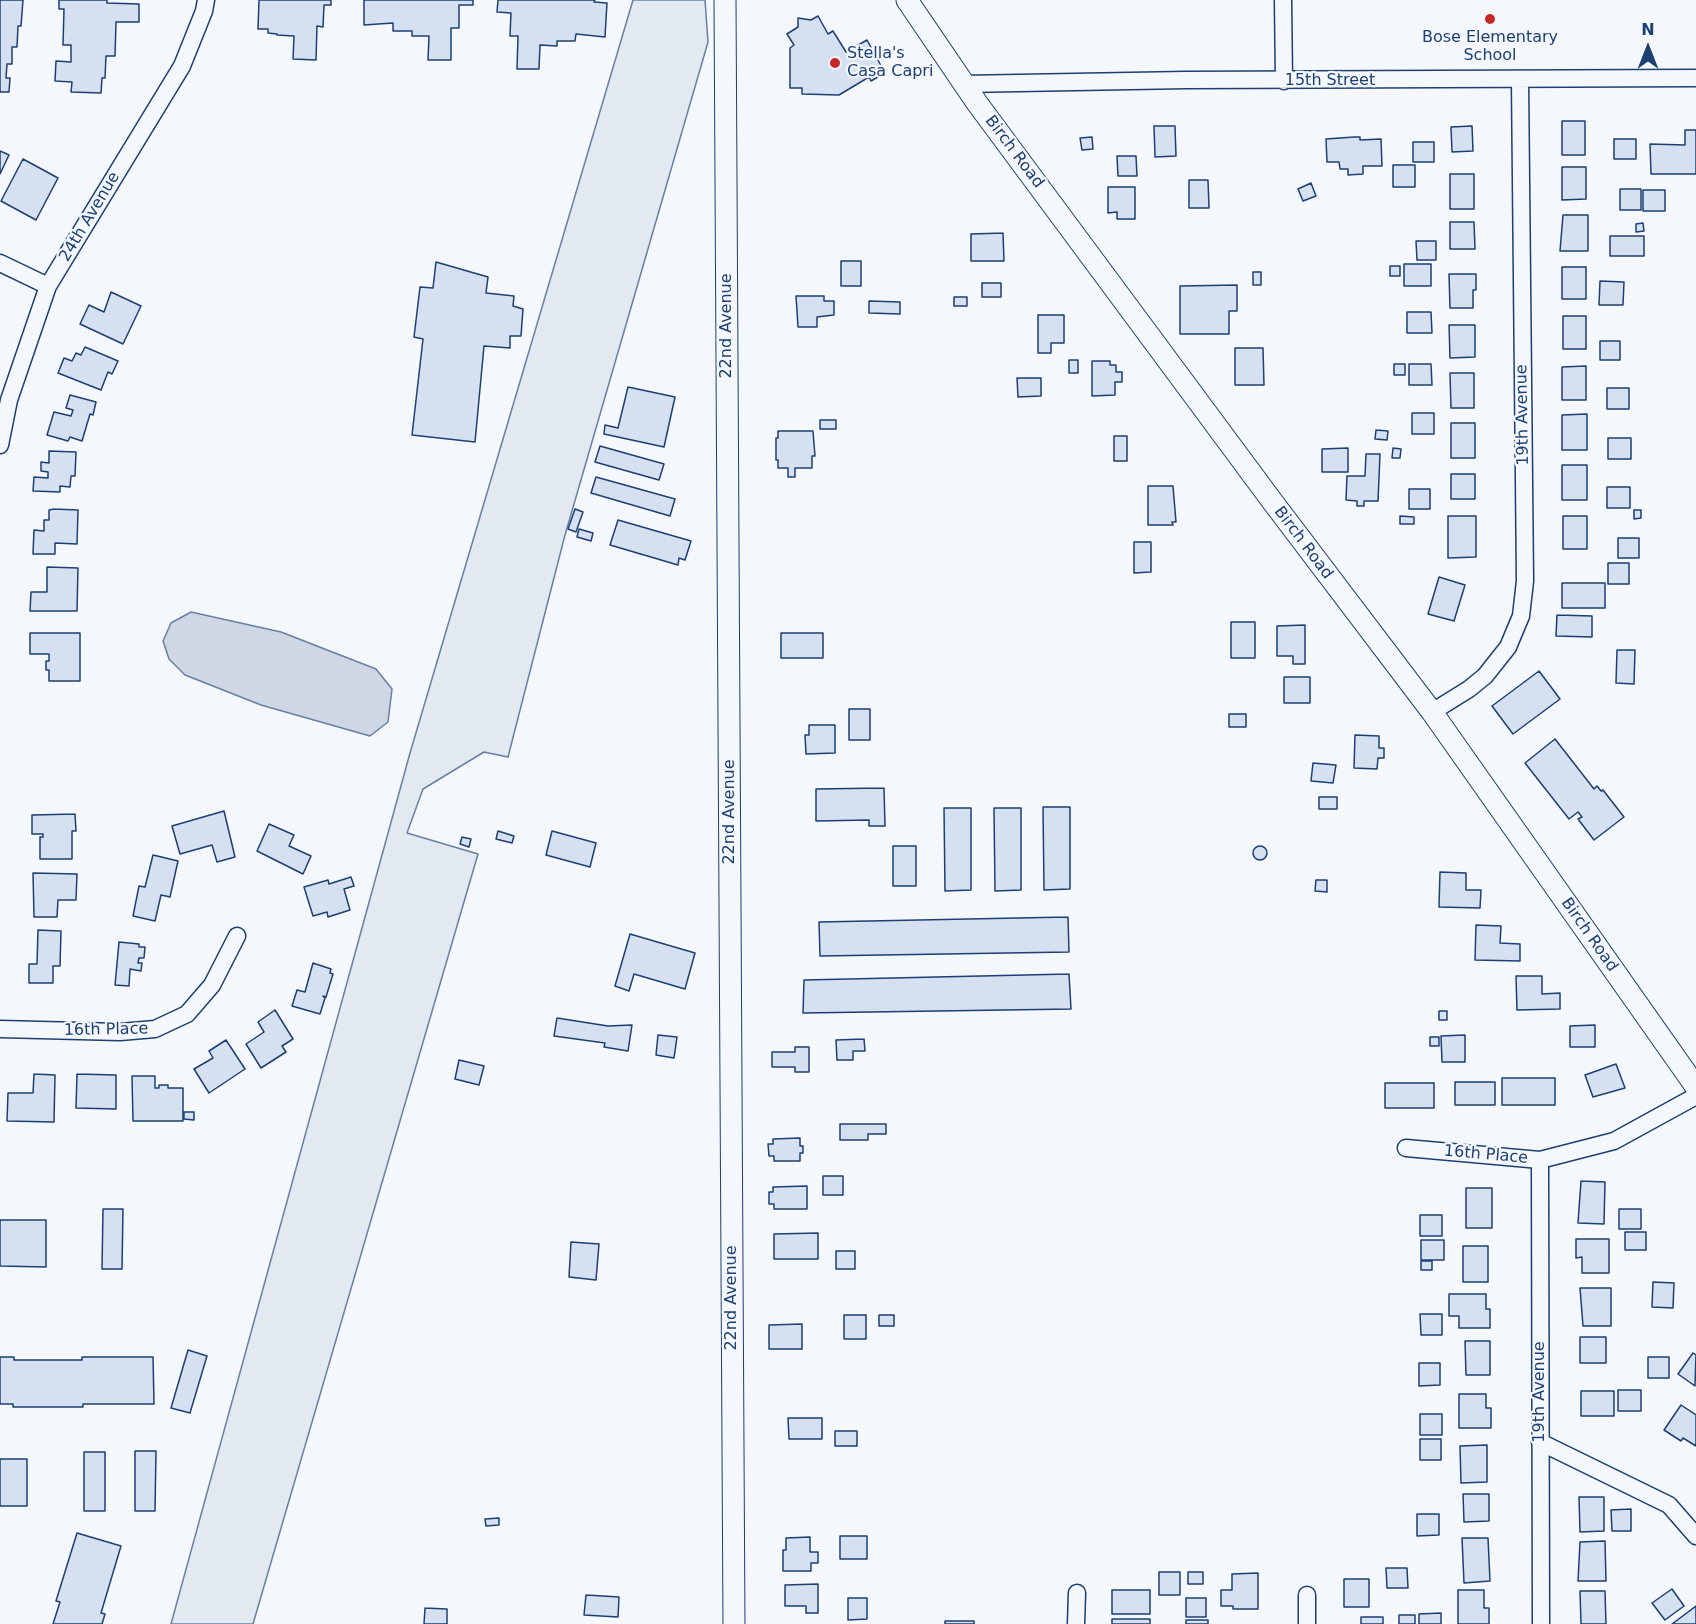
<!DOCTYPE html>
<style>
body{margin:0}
#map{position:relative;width:1696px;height:1624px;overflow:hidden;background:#f4f7fb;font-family:"DejaVu Sans",sans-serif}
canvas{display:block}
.north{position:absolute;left:1618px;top:18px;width:60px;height:60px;-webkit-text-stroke:4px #f4f7fb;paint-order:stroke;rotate:0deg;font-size:16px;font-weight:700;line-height:24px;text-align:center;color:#1d3f73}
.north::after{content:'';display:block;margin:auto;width:21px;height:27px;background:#1d3f73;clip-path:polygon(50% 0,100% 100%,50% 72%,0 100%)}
</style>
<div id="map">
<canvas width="1696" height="1624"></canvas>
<div class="north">N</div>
</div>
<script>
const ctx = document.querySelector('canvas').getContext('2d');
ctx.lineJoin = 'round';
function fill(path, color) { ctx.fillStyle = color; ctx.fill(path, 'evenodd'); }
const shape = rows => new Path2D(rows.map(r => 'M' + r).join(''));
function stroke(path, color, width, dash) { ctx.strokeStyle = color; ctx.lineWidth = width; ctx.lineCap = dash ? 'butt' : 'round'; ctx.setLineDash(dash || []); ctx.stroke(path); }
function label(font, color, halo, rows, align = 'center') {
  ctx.font = font + ' "DejaVu Sans",sans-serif'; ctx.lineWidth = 4.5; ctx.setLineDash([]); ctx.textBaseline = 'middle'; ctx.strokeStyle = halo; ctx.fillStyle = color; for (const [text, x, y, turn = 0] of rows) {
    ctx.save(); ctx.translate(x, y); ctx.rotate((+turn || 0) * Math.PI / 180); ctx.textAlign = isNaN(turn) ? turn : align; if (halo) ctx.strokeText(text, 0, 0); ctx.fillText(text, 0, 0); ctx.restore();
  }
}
const green = shape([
 [633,0,705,0,708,42,565,535,508,757,484,752,423,789,407,833,478,854,253,1624,171,1624,410,753,633,0]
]);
fill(green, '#e3e9f0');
stroke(green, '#687fa3', 1.5);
const water = shape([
 [191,612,281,632,376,669,392,689,388,722,370,736,261,705,185,675,169,659,163,641,171,623,191,612]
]);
fill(water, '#cfd7e4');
stroke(water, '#687fa3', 1.5);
const building = shape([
 [0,0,23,0,21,26,18,26,17,47,12,47,12,64,7,64,6,78,10,78,9,92,0,92,0,0],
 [59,0,107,0,107,3,139,4,139,22,116,22,115,56,106,56,105,78,102,78,101,93,71,92,72,82,55,81,56,61,71,62,71,45,63,45,64,9,59,9,59,0],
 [259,0,331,0,331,5,324,5,323,27,317,26,316,60,293,59,294,36,277,35,277,34,268,33,268,29,258,29,259,0],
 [364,0,473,0,473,5,459,5,459,28,451,28,451,60,428,60,429,36,412,36,412,31,393,31,393,23,364,25,364,0],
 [498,0,595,0,594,2,607,3,605,37,576,34,575,41,557,41,557,46,540,45,539,69,517,69,518,36,510,36,511,13,497,12,498,0],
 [818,16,828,34,833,31,846,52,867,40,885,73,871,81,869,77,839,95,802,94,802,88,790,88,790,48,794,45,787,34,798,27,798,18,811,20,818,16],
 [1562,121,1585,121,1585,155,1562,155,1562,121],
 [1154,126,1175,126,1176,156,1155,157,1154,126],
 [1472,126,1473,151,1452,152,1451,127,1472,126],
 [1685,130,1696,130,1696,174,1651,174,1650,144,1685,145,1685,130],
 [1092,137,1093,149,1082,150,1080,138,1092,137],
 [1354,137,1360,137,1360,140,1381,139,1382,166,1363,166,1363,174,1348,175,1348,169,1340,169,1339,162,1327,162,1326,139,1354,137],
 [1614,139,1636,139,1636,159,1614,159,1614,139],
 [1413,142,1434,142,1434,162,1413,162,1413,142],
 [0,151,9,155,0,174,0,151],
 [1117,156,1136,156,1137,176,1118,176,1117,156],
 [23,159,58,178,36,220,1,201,23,159],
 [1393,165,1415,165,1415,187,1393,187,1393,165],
 [1562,167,1586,167,1586,199,1562,200,1562,167],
 [1450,174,1474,174,1474,209,1450,209,1450,174],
 [1189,180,1208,180,1209,208,1189,208,1189,180],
 [1311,183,1316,196,1303,201,1298,189,1311,183],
 [1108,187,1135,187,1135,219,1117,219,1117,212,1108,213,1108,187],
 [1620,189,1641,189,1641,210,1620,210,1620,189],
 [1643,190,1665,190,1665,211,1643,211,1643,190],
 [1563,215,1588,215,1588,251,1560,251,1563,215],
 [1450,222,1474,222,1475,249,1450,249,1450,222],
 [1643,223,1644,231,1636,232,1636,224,1643,223],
 [1003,233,1004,261,971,261,971,234,1003,233],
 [1610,236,1644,236,1644,256,1610,256,1610,236],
 [1416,241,1436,241,1436,260,1417,260,1416,241],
 [841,261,861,261,861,286,841,286,841,261],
 [436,262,488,277,486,293,514,296,513,306,523,309,521,336,510,336,510,348,484,346,475,442,412,435,423,339,414,337,420,287,433,288,436,262],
 [1404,264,1431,264,1431,286,1404,286,1404,264],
 [1390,266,1400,266,1400,276,1390,276,1390,266],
 [1562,267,1586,267,1586,299,1562,299,1562,267],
 [1253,272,1261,272,1261,285,1253,285,1253,272],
 [1449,274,1476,274,1476,290,1473,290,1473,308,1450,308,1449,274],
 [1600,281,1624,282,1623,305,1599,305,1600,281],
 [982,283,1001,283,1001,297,982,297,982,283],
 [1237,285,1237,311,1229,311,1229,334,1180,334,1180,286,1237,285],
 [111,292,141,306,123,344,80,324,89,305,104,312,111,292],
 [796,296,824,296,824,301,834,301,834,315,817,317,817,327,798,327,796,296],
 [954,297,967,297,967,306,954,306,954,297],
 [869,301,900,302,900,314,869,313,869,301],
 [1407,312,1431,312,1432,333,1407,333,1407,312],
 [1038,315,1064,315,1064,343,1051,343,1051,353,1038,353,1038,315],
 [1563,316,1586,316,1586,349,1563,349,1563,316],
 [1449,325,1475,325,1475,357,1450,358,1449,325],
 [1600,341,1620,341,1620,360,1600,360,1600,341],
 [85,347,118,361,112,374,108,372,101,390,58,373,64,358,72,361,76,353,81,355,85,347],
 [1235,348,1263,348,1264,385,1235,385,1235,348],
 [1069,360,1078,360,1078,373,1069,373,1069,360],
 [1092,361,1110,361,1110,365,1116,365,1116,372,1122,372,1122,382,1115,382,1115,395,1092,396,1092,361],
 [1394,364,1405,364,1405,375,1394,375,1394,364],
 [1409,364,1431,364,1432,385,1409,385,1409,364],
 [1586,366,1586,400,1562,400,1562,367,1586,366],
 [1450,373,1474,373,1474,408,1451,408,1450,373],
 [1017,378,1041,378,1041,396,1018,397,1017,378],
 [628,387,675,397,664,447,604,434,605,425,618,428,628,387],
 [1607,388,1629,388,1629,409,1607,409,1607,388],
 [70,395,96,402,93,415,90,414,82,441,70,437,68,441,47,435,54,412,71,416,73,410,66,408,70,395],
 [1412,413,1434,413,1434,434,1412,434,1412,413],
 [1587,414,1587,450,1562,450,1562,415,1587,414],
 [820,420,836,420,836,429,820,429,820,420],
 [1451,423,1475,423,1475,458,1451,458,1451,423],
 [1376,430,1388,431,1387,440,1375,439,1376,430],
 [778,431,813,431,815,456,812,456,812,468,795,468,795,477,788,477,788,468,778,468,778,460,776,460,776,438,778,438,778,431],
 [1114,436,1127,436,1127,461,1114,461,1114,436],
 [1608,438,1631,438,1631,459,1608,459,1608,438],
 [600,446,664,464,659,480,595,462,600,446],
 [1348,448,1348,472,1322,472,1322,449,1348,448],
 [1393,448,1401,449,1400,458,1392,458,1393,448],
 [49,451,76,452,75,476,71,476,70,487,60,486,60,492,33,491,34,477,48,478,48,472,41,471,41,462,49,463,49,451],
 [1366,454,1380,454,1378,501,1364,501,1364,506,1357,506,1357,501,1346,500,1347,476,1365,476,1366,454],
 [1562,465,1587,465,1587,500,1562,500,1562,465],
 [1451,474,1475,474,1475,499,1451,499,1451,474],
 [596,477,675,499,670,516,591,493,596,477],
 [1148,486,1173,486,1176,522,1172,522,1173,525,1148,525,1148,486],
 [1607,487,1630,487,1630,508,1607,508,1607,487],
 [1409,489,1430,489,1430,509,1409,509,1409,489],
 [54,509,78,510,77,544,55,543,55,554,33,554,34,530,44,531,44,520,49,520,49,510,54,509],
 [575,509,583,512,576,532,568,529,575,509],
 [1634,510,1641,510,1641,518,1634,519,1634,510],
 [1400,516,1414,517,1414,524,1400,524,1400,516],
 [1448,516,1476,516,1476,557,1448,558,1448,516],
 [1563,516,1587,516,1587,549,1563,549,1563,516],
 [618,520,691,541,685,560,679,558,678,565,610,545,618,520],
 [579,529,593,533,591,541,577,537,579,529],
 [1618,538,1639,538,1639,558,1618,558,1618,538],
 [1134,542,1151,542,1151,572,1134,573,1134,542],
 [1608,563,1629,563,1629,584,1608,584,1608,563],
 [47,567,78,568,77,611,30,611,31,592,47,592,47,567],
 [1439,577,1465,585,1454,621,1428,614,1439,577],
 [1562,583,1605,583,1605,608,1562,608,1562,583],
 [1557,615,1592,616,1592,637,1556,636,1557,615],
 [1231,622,1255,622,1255,658,1231,658,1231,622],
 [1305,625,1305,664,1293,664,1293,656,1277,656,1277,626,1305,625],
 [30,633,80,633,80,681,49,681,49,670,46,670,46,661,49,661,49,654,30,654,30,633],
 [781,633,823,633,823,658,781,658,781,633],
 [1617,650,1635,650,1634,684,1616,683,1617,650],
 [1539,671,1560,699,1513,734,1492,706,1539,671],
 [1284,677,1310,677,1310,703,1284,703,1284,677],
 [849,709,870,709,870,740,849,740,849,709],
 [1229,714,1246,714,1246,727,1229,727,1229,714],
 [809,725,835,725,835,753,806,754,805,735,809,735,809,725],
 [1355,735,1379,736,1379,748,1384,748,1384,758,1378,758,1377,769,1354,768,1355,735],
 [1555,739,1594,789,1597,786,1601,791,1603,790,1624,817,1594,840,1578,819,1582,817,1578,812,1569,819,1525,763,1555,739],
 [1313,763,1336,765,1333,783,1311,781,1313,763],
 [884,788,885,826,869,826,869,820,816,821,816,789,884,788],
 [1319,797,1337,797,1337,809,1319,809,1319,797],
 [1043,807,1070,807,1070,889,1044,890,1043,807],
 [944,808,971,808,971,890,945,891,944,808],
 [994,808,1021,808,1021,890,995,891,994,808],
 [224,811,235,857,217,862,212,845,180,854,172,826,224,811],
 [75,814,76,831,72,831,72,859,40,859,40,837,43,837,43,834,32,834,32,815,75,814],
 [269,824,294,835,289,846,311,856,303,874,257,851,269,824],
 [498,831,514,836,512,843,496,839,498,831],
 [552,831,596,843,590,867,546,855,552,831],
 [462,837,471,839,469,847,460,844,462,837],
 [893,846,916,846,916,886,893,886,893,846],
 '1253 853a7 7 0 1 1 14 0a7 7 0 1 1-14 0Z',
 [153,855,178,861,170,897,161,895,155,921,133,916,139,886,145,887,153,855],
 [1440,872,1466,873,1466,890,1481,890,1480,908,1439,907,1440,872],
 [33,873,77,874,76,900,58,900,57,917,34,917,33,873],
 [351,877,354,886,344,889,350,910,328,917,327,912,313,916,304,887,328,880,329,884,351,877],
 [1316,880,1327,880,1327,892,1315,891,1316,880],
 [1068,917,1069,952,820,956,819,922,1068,917],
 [1476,925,1501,926,1500,943,1520,944,1520,961,1475,960,1476,925],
 [38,930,61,931,60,966,53,966,53,983,29,983,29,964,37,964,38,930],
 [630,934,695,953,685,989,634,974,629,991,615,986,630,934],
 [119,942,139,944,139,947,145,947,144,958,139,958,138,963,142,963,141,971,130,969,129,986,115,985,119,942],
 [313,963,331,969,330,973,333,974,326,997,323,996,325,998,320,1014,292,1006,297,990,305,992,313,963],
 [1069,974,1071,1009,803,1013,804,980,1069,974],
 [1516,976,1542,976,1542,994,1560,993,1560,1009,1517,1010,1516,976],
 [275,1010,293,1039,282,1046,286,1052,261,1068,246,1044,264,1032,258,1022,275,1010],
 [1439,1011,1447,1011,1447,1020,1439,1020,1439,1011],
 [557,1018,608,1026,632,1025,628,1051,604,1047,605,1043,554,1036,557,1018],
 [1595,1025,1595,1047,1570,1047,1570,1026,1595,1025],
 [658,1035,677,1037,674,1058,656,1055,658,1035],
 [1465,1035,1465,1062,1442,1062,1441,1036,1465,1035],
 [1430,1037,1439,1037,1439,1046,1430,1046,1430,1037],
 [864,1039,865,1051,853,1051,853,1060,837,1060,836,1040,864,1039],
 [226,1040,245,1069,209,1093,194,1069,213,1058,209,1051,226,1040],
 [795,1047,809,1047,809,1072,795,1072,795,1067,772,1067,772,1052,795,1052,795,1047],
 [459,1060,484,1066,479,1085,455,1079,459,1060],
 [1616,1064,1625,1088,1593,1097,1585,1075,1616,1064],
 [34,1074,55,1075,54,1122,7,1121,8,1093,33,1093,34,1074],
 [77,1074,116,1075,116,1109,76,1108,77,1074],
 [132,1076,155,1076,155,1088,159,1088,159,1085,168,1085,168,1088,183,1088,183,1121,133,1121,132,1076],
 [1502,1078,1555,1078,1555,1105,1502,1105,1502,1078],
 [1455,1082,1495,1082,1495,1105,1455,1105,1455,1082],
 [1385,1083,1434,1083,1434,1108,1385,1108,1385,1083],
 [184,1112,194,1112,194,1120,184,1119,184,1112],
 [840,1124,886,1124,886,1134,868,1134,868,1140,840,1140,840,1124],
 [800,1138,800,1146,803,1146,803,1153,800,1153,800,1161,774,1161,774,1156,769,1156,768,1144,773,1144,773,1139,800,1138],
 [823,1176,843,1176,843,1195,823,1195,823,1176],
 [1581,1181,1605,1182,1604,1224,1578,1223,1581,1181],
 [807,1186,807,1209,774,1209,774,1204,769,1204,769,1192,773,1192,773,1187,807,1186],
 [1466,1188,1492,1188,1492,1228,1466,1228,1466,1188],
 [103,1209,123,1209,122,1269,102,1269,103,1209],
 [1619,1209,1641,1209,1641,1229,1619,1229,1619,1209],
 [1420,1215,1442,1215,1442,1236,1420,1236,1420,1215],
 [0,1220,46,1220,46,1267,0,1266,0,1220],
 [1625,1232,1646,1232,1646,1250,1625,1250,1625,1232],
 [818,1233,818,1259,774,1259,774,1234,818,1233],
 [1576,1239,1609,1239,1609,1273,1582,1273,1582,1257,1576,1258,1576,1239],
 [1421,1240,1444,1240,1444,1260,1421,1260,1421,1240],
 [571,1242,599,1244,596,1280,569,1277,571,1242],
 [1463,1246,1488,1246,1488,1282,1463,1282,1463,1246],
 [836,1251,855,1251,855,1269,836,1269,836,1251],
 [1421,1261,1432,1261,1432,1270,1421,1270,1421,1261],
 [1653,1282,1674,1283,1673,1308,1652,1307,1653,1282],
 [1580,1288,1611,1288,1611,1326,1583,1326,1580,1288],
 [1449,1294,1486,1294,1486,1309,1490,1309,1490,1328,1459,1328,1459,1316,1449,1316,1449,1294],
 [1420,1314,1442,1314,1442,1335,1421,1335,1420,1314],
 [844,1315,866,1315,866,1339,844,1339,844,1315],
 [879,1315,894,1315,894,1326,879,1326,879,1315],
 [802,1324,802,1349,769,1349,769,1325,802,1324],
 [1580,1337,1606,1337,1606,1363,1580,1363,1580,1337],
 [1465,1341,1490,1341,1490,1375,1466,1375,1465,1341],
 [188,1350,207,1356,190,1413,171,1408,188,1350],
 [1693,1353,1696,1355,1695,1386,1678,1374,1693,1353],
 [0,1357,14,1357,14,1360,82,1360,82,1357,153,1357,154,1404,83,1404,83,1407,13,1407,13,1404,0,1404,0,1357],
 [1648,1357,1669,1357,1669,1378,1648,1378,1648,1357],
 [1419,1363,1440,1363,1440,1385,1419,1386,1419,1363],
 [1618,1390,1641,1390,1641,1411,1618,1411,1618,1390],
 [1581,1391,1614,1391,1614,1416,1581,1416,1581,1391],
 [1459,1394,1486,1394,1486,1408,1491,1408,1491,1428,1459,1428,1459,1394],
 [1681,1405,1696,1415,1696,1446,1683,1438,1681,1441,1664,1430,1681,1405],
 [1420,1414,1442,1414,1442,1435,1420,1435,1420,1414],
 [788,1418,822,1418,822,1439,789,1439,788,1418],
 [835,1431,857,1431,857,1446,835,1446,835,1431],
 [1420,1439,1441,1439,1441,1460,1420,1460,1420,1439],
 [1487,1445,1487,1482,1461,1483,1460,1446,1487,1445],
 [135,1451,156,1451,155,1511,135,1511,135,1451],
 [84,1452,105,1452,105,1511,84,1511,84,1452],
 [0,1459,27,1459,27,1506,0,1506,0,1459],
 [1463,1494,1489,1494,1489,1521,1464,1522,1463,1494],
 [1579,1497,1604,1497,1604,1531,1580,1532,1579,1497],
 [1631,1509,1631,1531,1612,1531,1611,1510,1631,1509],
 [1417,1514,1439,1514,1439,1535,1417,1536,1417,1514],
 [499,1518,499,1525,486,1526,485,1519,499,1518],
 [77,1533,121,1546,101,1613,105,1614,102,1624,53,1624,60,1602,56,1601,77,1533],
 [840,1536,867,1536,867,1559,840,1559,840,1536],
 [810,1537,810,1552,818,1552,818,1563,811,1563,811,1571,783,1571,783,1550,786,1550,786,1538,810,1537],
 [1462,1538,1488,1538,1490,1581,1464,1583,1462,1538],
 [1605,1541,1606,1581,1578,1581,1580,1542,1605,1541],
 [1386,1568,1407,1568,1408,1588,1387,1588,1386,1568],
 [1159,1572,1180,1572,1180,1595,1159,1595,1159,1572],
 [1188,1572,1203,1572,1203,1584,1188,1584,1188,1572],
 [1258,1573,1258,1609,1233,1609,1233,1606,1221,1606,1221,1590,1232,1590,1232,1574,1258,1573],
 [1344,1579,1369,1579,1369,1607,1344,1607,1344,1579],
 [818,1584,818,1613,806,1613,806,1606,785,1606,785,1585,818,1584],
 [1672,1589,1684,1606,1665,1620,1652,1603,1672,1589],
 [1112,1590,1150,1590,1150,1614,1112,1614,1112,1590],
 [1458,1590,1484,1590,1484,1608,1489,1608,1489,1624,1458,1624,1458,1590],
 [1580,1591,1605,1591,1606,1624,1581,1624,1580,1591],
 [586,1595,619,1597,618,1617,584,1615,586,1595],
 [848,1598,867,1598,867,1619,848,1620,848,1598],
 [1186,1598,1206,1598,1206,1617,1186,1617,1186,1598],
 [1696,1606,1696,1624,1672,1624,1696,1606],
 [425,1608,447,1609,447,1624,424,1624,425,1608],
 [1441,1613,1441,1624,1419,1624,1419,1614,1441,1613],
 [1399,1615,1415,1615,1415,1624,1399,1624,1399,1615],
 [1361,1617,1383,1617,1383,1624,1361,1624,1361,1617],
 [1112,1619,1150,1619,1150,1624,1112,1624,1112,1619],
 [1186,1620,1208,1620,1208,1624,1186,1624,1186,1620],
 [945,1621,974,1621,974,1624,945,1624,945,1621]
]);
fill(building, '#d5e0f0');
stroke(building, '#1d3f73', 1.5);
const minor = shape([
 [1283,0,1284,81],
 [963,84,1186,80,1696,78],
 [0,263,48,286],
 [0,445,9,400,48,286,182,66,204,11,206,0],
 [1432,712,1469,689,1485,676,1508,647,1521,616,1525,581,1520,80],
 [0,1029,120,1032,155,1029,187,1014,212,985,237,936],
 [1406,1148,1540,1160,1614,1141,1696,1096],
 [1540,1160,1541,1624],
 [1540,1442,1669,1505,1696,1536],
 [1307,1595,1307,1624],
 [1076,1624,1077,1593]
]);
const tertiary = shape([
 [725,0,734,1624],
 [907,0,977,103,1272,501,1432,712,1696,1087]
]);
stroke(minor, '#1d3f73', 19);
stroke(tertiary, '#1d3f73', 23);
stroke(minor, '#f4f7fb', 16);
stroke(tertiary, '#f4f7fb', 21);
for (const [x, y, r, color] of [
 [1490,19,6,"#c62828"],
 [835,63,6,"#c62828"]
]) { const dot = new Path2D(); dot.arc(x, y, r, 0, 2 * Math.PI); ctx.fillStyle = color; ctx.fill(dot); stroke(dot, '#f4f7fb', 2); }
label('16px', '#1d3f73', '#f4f7fb', [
 ["Bose Elementary",1490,38],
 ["School",1490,56],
 ["Stella's",847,54,"left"],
 ["Casa Capri",847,72,"left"]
]);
label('16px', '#1d3f73', '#f4f7fb', [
 ["15th Street",1330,81],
 ["Birch Road",1014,152,53],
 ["24th Avenue",90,217,-59],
 ["22nd Avenue",727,326,-90],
 ["19th Avenue",1523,415,-91],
 ["Birch Road",1303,543,53],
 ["22nd Avenue",730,812,-90],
 ["Birch Road",1589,935,55],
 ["16th Place",106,1030,-1],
 ["16th Place",1486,1155,5],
 ["22nd Avenue",732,1298,-90],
 ["19th Avenue",1540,1392,-90]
]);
</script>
